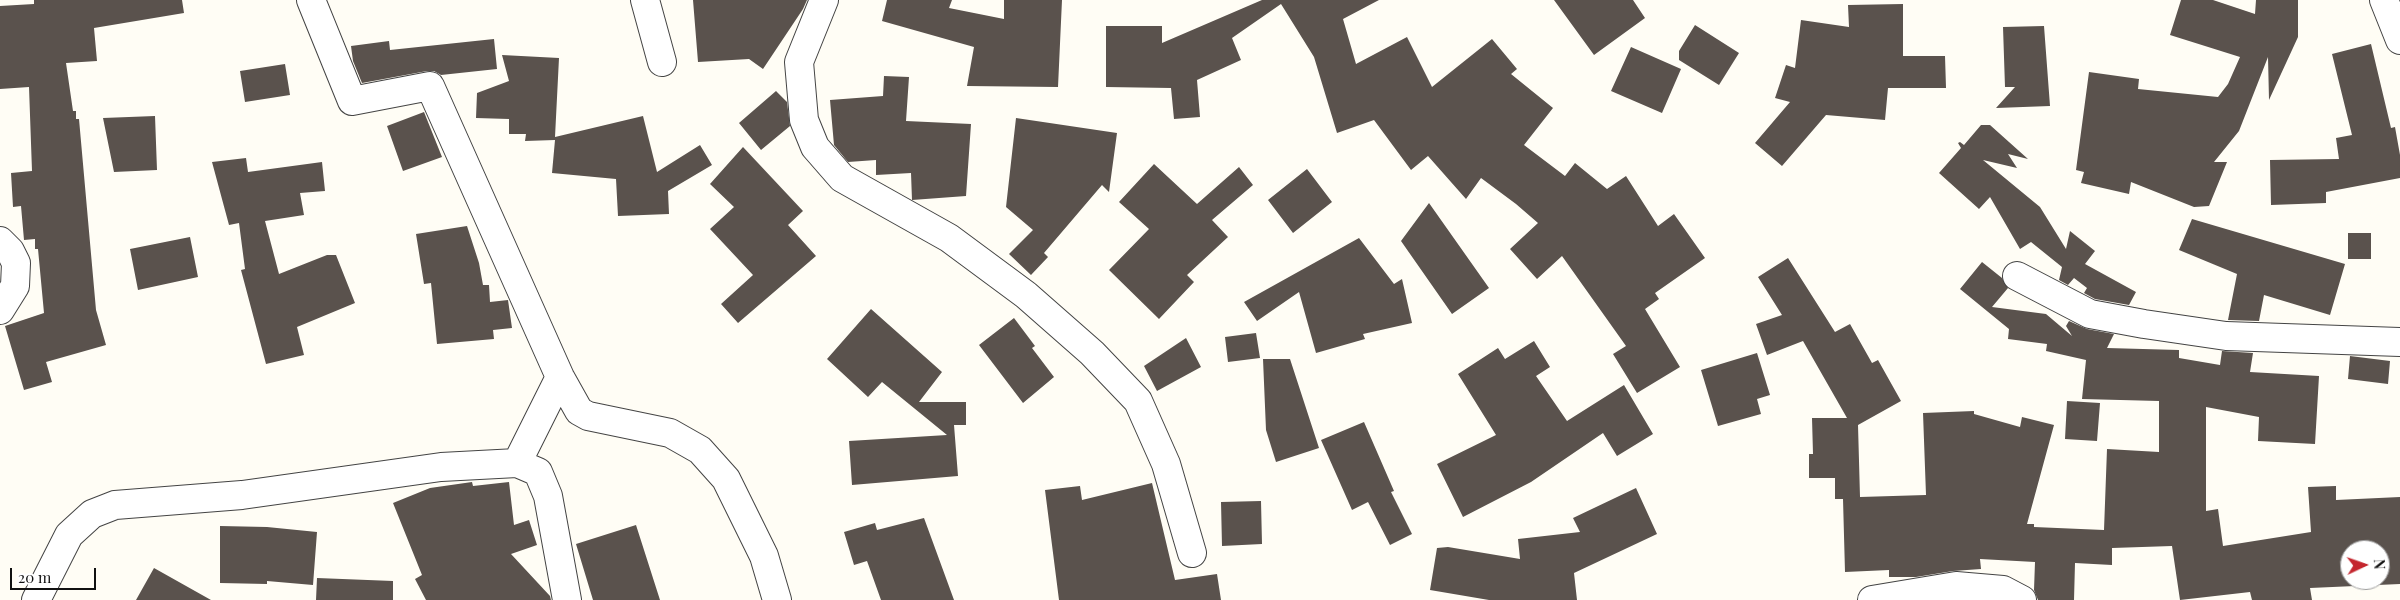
<!DOCTYPE html>
<style>
body{margin:0}
#map{position:relative;width:2400px;height:600px;overflow:hidden;background:#fffdf5;font-family:"Playfair Display",serif}
canvas{display:block}
.north{position:absolute;left:2340px;top:540px;width:50px;height:50px;box-sizing:border-box;background:#fff;border:1px solid #a0a0a0;border-radius:50%;rotate:87deg;font-size:14px;font-weight:700;line-height:20px;text-align:center;color:#111}
.north::after{content:'';display:block;margin:auto;width:18px;height:22px;background:#c4262e;clip-path:polygon(50% 0,100% 100%,50% 72%,0 100%)}
.scale{position:absolute;left:10px;top:568px;width:86px;height:22px;box-sizing:border-box;border:2px solid #111;border-top:0;padding-left:6px;font-size:15px;line-height:18px;white-space:nowrap;color:#111;-webkit-text-stroke:4px #fff;paint-order:stroke}
</style>
<div id="map">
<canvas width="2400" height="600"></canvas>
<div class="north">N</div>
<div class="scale">20 m</div>
</div>
<script>
const ctx = document.querySelector('canvas').getContext('2d');
ctx.lineJoin = 'round';
function fill(path, color) { ctx.fillStyle = color; ctx.fill(path, 'evenodd'); }
const shape = rows => new Path2D(rows.map(r => 'M' + r).join(''));
function stroke(path, color, width, dash) { ctx.strokeStyle = color; ctx.lineWidth = width; ctx.lineCap = dash ? 'butt' : 'round'; ctx.setLineDash(dash || []); ctx.stroke(path); }
fill(shape([
 [34,0,182,0,184,13,94,28,97,61,66,63,73,111,76,111,76,119,79,119,96,310,106,345,46,362,52,382,24,390,5,326,44,313,38,249,35,249,35,239,24,240,21,206,13,207,11,173,32,171,29,87,0,89,0,6,34,4],
 [693,0,807,0,803,9,763,69,749,59,698,62],
 [887,0,952,0,949,8,1004,19,1004,0,1062,0,1058,87,967,86,974,47,882,21],
 [1262,0,1379,0,1343,19,1356,64,1407,37,1432,87,1492,39,1517,69,1511,74,1553,108,1524,145,1565,176,1575,163,1607,189,1626,176,1658,226,1674,214,1705,258,1655,293,1659,299,1645,309,1680,367,1637,393,1613,354,1626,346,1562,256,1537,279,1510,249,1538,223,1516,204,1481,178,1466,199,1428,156,1411,170,1374,120,1337,133,1314,57,1281,4,1232,38,1241,60,1197,80,1200,117,1174,119,1171,88,1106,87,1106,26,1162,26,1162,43],
 [1554,0,1633,0,1645,18,1594,55],
 [2181,0,2213,0,2255,14,2256,0,2298,0,2298,37,2269,100,2268,57,2239,131,2214,162,2227,162,2209,206,2194,207,2131,182,2129,194,2081,183,2084,172,2076,170,2089,72,2139,79,2138,89,2218,97,2228,84,2240,57,2170,35],
 [1903,4,1903,56,1945,56,1946,88,1888,88,1885,120,1826,115,1782,166,1755,143,1790,102,1775,98,1786,65,1795,68,1801,20,1849,27,1848,5],
 [1695,25,1739,53,1719,85,1679,60,1679,51],
 [2044,26,2050,106,1996,108,2015,87,2005,87,2003,27],
 [494,39,497,69,441,75,434,71,427,71,362,83,353,61,351,46,389,41,390,50],
 [2371,44,2391,128,2395,127,2400,155,2400,178,2326,192,2326,203,2271,205,2270,160,2339,159,2336,138,2352,135,2332,54],
 [1631,47,1681,69,1662,113,1611,91],
 [502,55,559,58,555,137,643,116,657,172,700,145,712,165,668,191,669,214,618,216,616,179,552,173,555,140,525,141,526,134,509,134,509,119,476,118,477,93,509,81],
 [285,64,290,95,245,102,240,71],
 [884,76,909,77,906,121,971,124,966,196,912,200,911,173,876,175,876,160,848,162,834,145,830,100,883,96],
 [776,91,787,102,790,126,761,150,739,123],
 [424,112,442,157,403,171,387,126],
 [155,116,157,170,114,172,103,118],
 [1016,118,1117,133,1109,192,1102,185,1044,253,1048,257,1031,275,1009,254,1033,230,1006,207],
 [1981,125,1990,125,2028,159,2008,154,2017,168,1983,160,2040,207,2066,249,2070,231,2095,251,2085,264,2136,292,2129,305,2095,299,2084,293,2087,288,2074,278,2068,285,2059,280,2062,267,2031,242,2020,249,1990,197,1979,209,1939,173,1961,148,1958,143,1960,142,1964,145],
 [743,147,803,211,788,225,816,256,738,323,721,304,753,275,710,229,734,207,710,184],
 [246,158,248,172,322,162,325,191,300,193,304,215,265,221,279,274,327,255,336,255,355,303,297,327,304,355,266,364,241,270,245,269,239,223,229,225,212,162],
 [1154,164,1197,204,1239,167,1253,185,1212,220,1228,237,1187,275,1194,282,1159,319,1109,270,1149,229,1119,202],
 [1307,169,1332,202,1293,233,1268,200],
 [1429,203,1489,288,1452,314,1401,241],
 [2192,219,2345,264,2330,315,2264,295,2259,321,2228,320,2237,274,2179,250],
 [467,226,479,263,483,285,489,285,490,302,508,300,512,328,493,330,494,339,437,344,431,283,424,284,416,234],
 [2348,233,2371,233,2371,259,2348,259],
 [190,237,198,277,138,290,130,249],
 [1359,238,1394,284,1402,279,1412,323,1363,334,1365,339,1316,353,1299,292,1257,321,1244,302],
 [1788,258,1835,332,1850,324,1872,363,1878,360,1901,401,1858,425,1860,497,1926,495,1923,413,1974,411,1974,414,2020,427,2022,417,2054,425,2027,524,2034,524,2034,527,2104,530,2107,449,2159,452,2159,401,2082,399,2086,360,2046,351,2047,344,2008,339,2009,329,1960,289,1982,262,2002,278,2008,288,1992,307,2046,314,2072,336,2066,326,2069,321,2087,329,2114,334,2107,348,2179,350,2179,358,2220,365,2222,351,2253,353,2250,372,2319,376,2315,444,2258,441,2259,417,2206,407,2206,511,2218,509,2223,546,2311,532,2308,487,2336,486,2336,500,2400,497,2400,584,2310,588,2312,600,2252,600,2250,592,2180,600,2172,546,2112,548,2112,565,2075,563,2074,600,2038,600,2034,590,2035,562,1980,559,1981,569,1953,571,1916,577,1889,577,1889,570,1845,572,1843,499,1835,499,1835,478,1809,478,1809,454,1813,454,1812,418,1847,418,1803,341,1767,355,1756,324,1782,315,1758,277],
 [2350,550,2380,550,2380,580,2350,580],
 [871,309,942,372,919,402,966,402,966,425,954,425,958,476,852,485,849,441,947,435,882,382,868,397,827,359],
 [1014,318,1035,346,1032,348,1054,377,1023,403,979,345],
 [1256,333,1260,358,1228,362,1225,337],
 [1186,338,1201,367,1157,391,1144,366],
 [1534,341,1550,367,1536,376,1567,421,1624,385,1653,434,1617,456,1603,433,1531,482,1463,517,1437,464,1496,435,1458,374,1498,348,1505,359],
 [1757,353,1770,395,1757,399,1761,414,1718,426,1701,370],
 [2350,356,2390,361,2388,384,2348,379],
 [1263,359,1290,359,1319,448,1276,462,1266,430],
 [2067,401,2100,403,2097,441,2065,439],
 [1364,422,1394,491,1391,492,1412,534,1390,545,1368,502,1352,510,1321,440],
 [472,482,473,486,509,482,514,525,529,520,537,545,511,554,550,596,551,600,426,600,415,579,422,575,393,503,430,488],
 [1152,483,1175,580,1217,574,1221,600,1059,600,1045,490,1080,486,1082,500],
 [1636,488,1657,534,1574,573,1577,600,1489,600,1430,590,1437,548,1448,547,1520,559,1518,539,1580,532,1573,518],
 [1261,501,1262,544,1222,546,1221,502],
 [924,518,954,600,881,600,867,561,854,565,844,532,875,523,877,530],
 [636,525,660,600,593,600,576,544],
 [220,526,267,527,317,532,313,585,267,581,267,584,220,583],
 [154,568,211,600,136,600],
 [317,578,393,581,393,600,316,600]
]), '#5a524d');
const minor = shape([
 [311,0,352,101,430,86,560,377,579,411,588,416,670,433,700,450,726,479,764,556,777,600],
 [645,0,662,62],
 [824,0,799,62,804,120,815,147,842,178,949,238,1026,295,1092,353,1138,401,1166,464,1192,553],
 [0,241,10,251,16,263,15,286,0,310],
 [2017,276,2090,314,2144,324,2226,336,2400,342],
 [517,463,560,377],
 [36,600,69,535,92,514,115,505,242,495,441,467,517,463,538,472,548,496,567,600],
 [1872,600,1956,586,2003,590,2022,600]
]);
const tertiary = shape([
 [2384,0,2400,40]
]);
stroke(minor, '#444', 30);
stroke(tertiary, '#444', 30);
stroke(minor, '#fff', 28);
stroke(tertiary, '#fff', 28);
</script>
